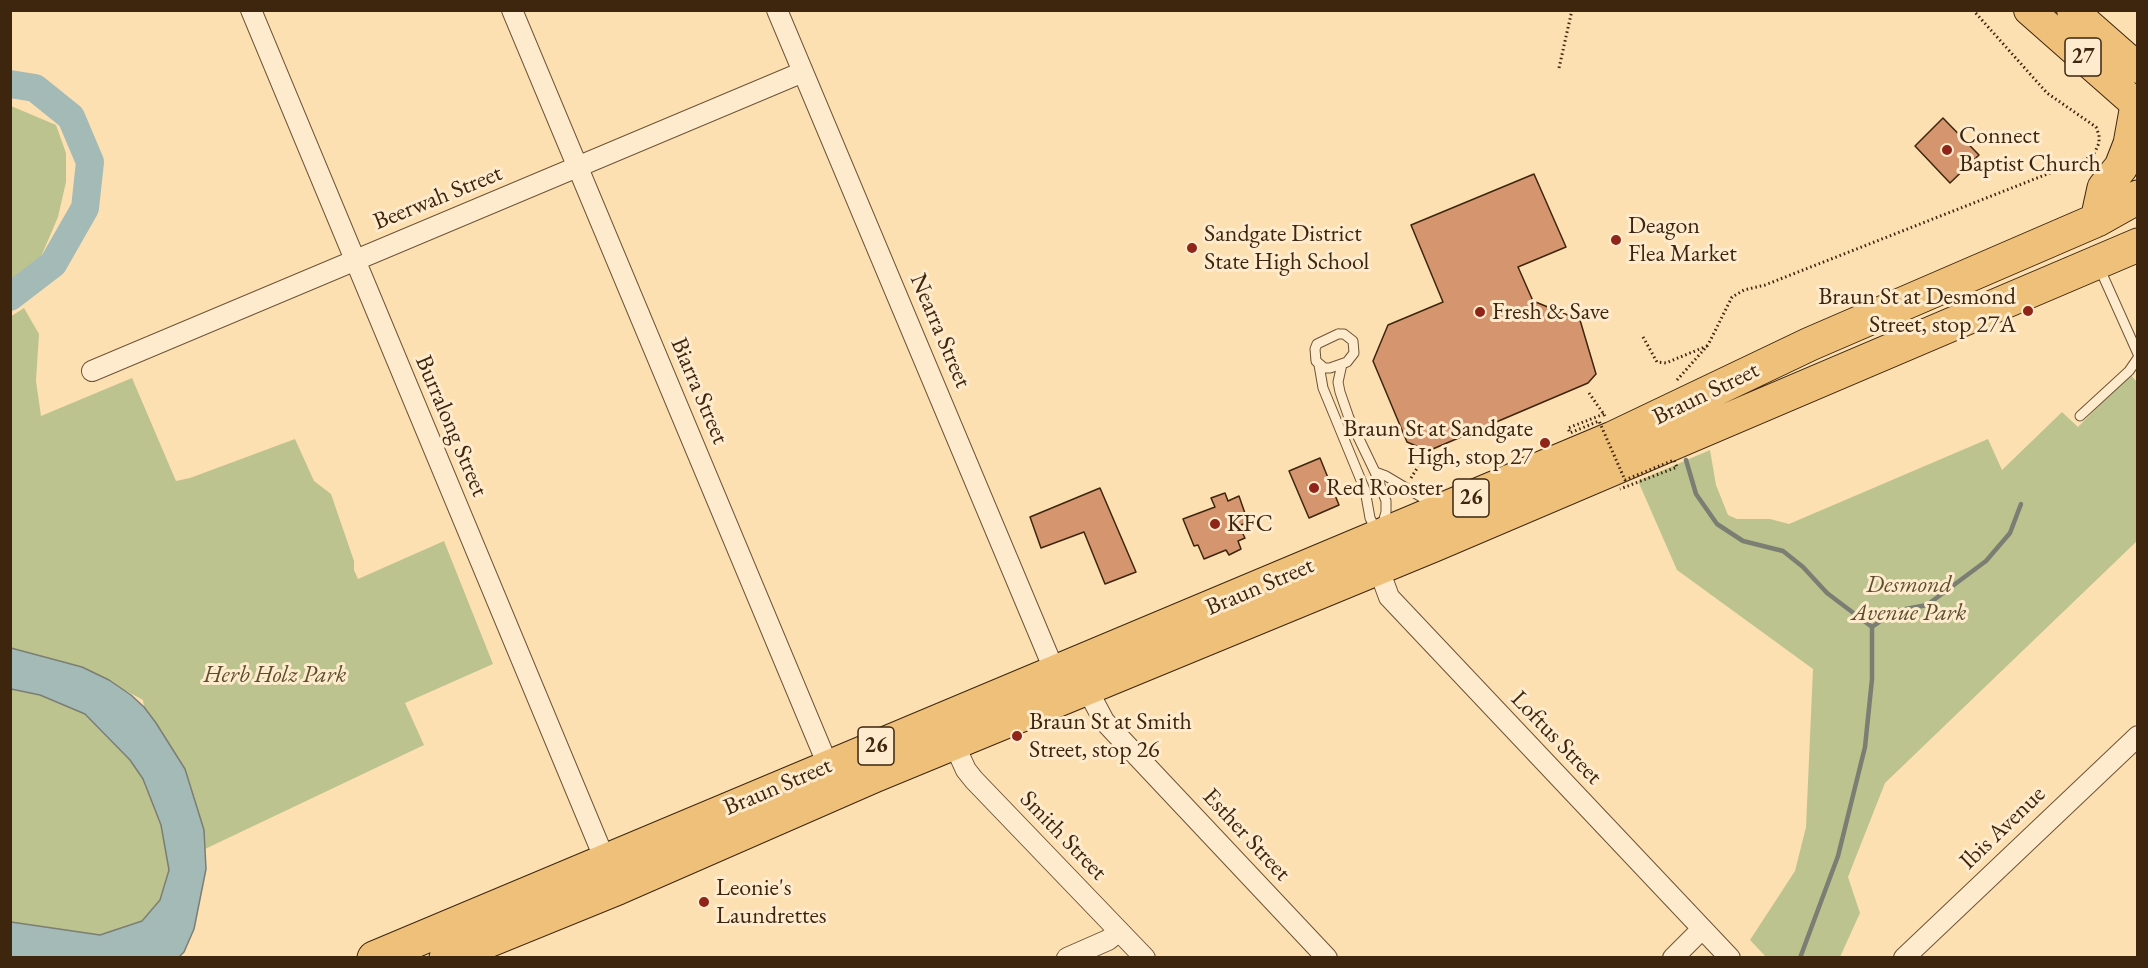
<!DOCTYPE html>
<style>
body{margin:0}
#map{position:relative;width:2148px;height:968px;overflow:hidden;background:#fde0b2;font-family:"EB Garamond",serif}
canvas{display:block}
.frame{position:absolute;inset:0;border:12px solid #3d250e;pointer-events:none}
</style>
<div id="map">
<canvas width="2148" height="968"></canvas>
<div class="frame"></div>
</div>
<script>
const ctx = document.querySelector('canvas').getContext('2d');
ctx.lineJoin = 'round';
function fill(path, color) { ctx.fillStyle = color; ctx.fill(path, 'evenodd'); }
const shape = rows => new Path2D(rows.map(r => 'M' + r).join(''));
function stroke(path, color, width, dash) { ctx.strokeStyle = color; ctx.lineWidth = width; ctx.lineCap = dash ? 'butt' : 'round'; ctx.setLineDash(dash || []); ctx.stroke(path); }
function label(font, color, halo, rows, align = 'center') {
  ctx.font = font + ' "EB Garamond",serif'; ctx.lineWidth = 6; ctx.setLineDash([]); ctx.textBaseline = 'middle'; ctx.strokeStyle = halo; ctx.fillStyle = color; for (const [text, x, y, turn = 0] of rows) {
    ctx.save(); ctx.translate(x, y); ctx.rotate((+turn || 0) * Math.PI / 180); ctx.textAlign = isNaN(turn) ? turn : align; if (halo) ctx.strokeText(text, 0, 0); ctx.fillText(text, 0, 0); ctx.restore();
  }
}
fill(shape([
 [11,106,56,125,66,153,66,182,58,217,40,259,11,281],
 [24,308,39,334,36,381,41,416,132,378,176,481,190,478,295,439,314,481,331,494,354,561,354,570,358,579,444,541,493,664,405,703,424,745,205,849,204,830,185,769,144,707,143,700,82,667,11,648,10,317],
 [2130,374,2137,382,2137,541,1885,783,1848,877,1860,913,1840,957,1766,957,1750,940,1795,871,1806,827,1813,669,1677,570,1638,481,1710,450,1716,485,1728,515,1737,519,1770,519,1789,524,1988,439,2002,470,2062,412,2078,427],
 [10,689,40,695,85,714,130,760,143,779,161,825,170,870,160,900,141,921,100,935,11,922]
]), '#bdc38e');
const water = shape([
 [11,648,82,667,109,680,131,695,144,707,156,723,185,769,204,830,206,869,194,929,184,952,179,957,11,957,11,922,100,935,142,921,160,900,169,870,161,825,143,779,130,760,85,714,40,695,11,689,11,648]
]);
fill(water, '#a4bab7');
stroke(water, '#7b7e73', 1.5);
stroke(shape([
 [1686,460,1696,494,1717,524,1743,541,1783,551,1803,567,1827,593,1872,627],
 [1800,958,1838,856,1865,747,1872,679,1872,627,1895,611,1927,605,1986,561,2010,533,2021,504]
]), '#7b7e73', 4.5);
stroke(shape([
 [10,84,35,88,71,117,90,162,85,208,53,264,10,297]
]), '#a4bab7', 28);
const building = shape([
 [1943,118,1979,155,1950,183,1915,146,1943,118],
 [1534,174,1566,247,1518,267,1533,301,1580,320,1596,374,1588,383,1428,451,1407,442,1373,361,1388,325,1443,302,1411,225,1534,174],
 [1320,458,1339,505,1309,518,1289,471,1320,458],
 [1100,488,1136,572,1105,584,1084,532,1041,548,1030,517,1100,488],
 [1225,493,1228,501,1239,496,1248,522,1239,526,1245,538,1238,541,1241,549,1229,555,1226,550,1204,559,1198,545,1194,546,1183,519,1215,507,1211,498,1225,493]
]);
fill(building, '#d5956e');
stroke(building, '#3d250e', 1.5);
const lane = shape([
 [2099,267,2138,354],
 [1338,334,1344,334,1353,341,1354,353,1347,362,1330,368,1324,368,1316,361,1315,349,1317,344,1338,334],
 [1342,364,1338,382,1340,392,1349,418,1375,472,1386,501,1386,512,1382,526],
 [1319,365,1323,388,1365,490,1370,518,1377,532],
 [2080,416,2129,371,2138,358],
 [1375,472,1386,476,1433,504]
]);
const street = shape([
 [251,10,605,860],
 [512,10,832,775],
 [777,10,1055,672],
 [92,371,803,72],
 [1378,558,1378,567,1389,597,1730,958],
 [1087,689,1104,721,1327,958],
 [954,744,966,770,974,780,1145,958],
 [1067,958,1108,940,1119,931],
 [1673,958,1702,929],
 [1904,958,2138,736]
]);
const primary = shape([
 [2029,10,2138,106],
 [2072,10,2138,68]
]);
const highway = shape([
 [2097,220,2104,188,2121,167,2130,144,2137,105],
 [374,958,1613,438,1810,344,2097,220,2138,197],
 [446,958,618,888,874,776,1434,545,2138,245]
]);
stroke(lane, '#6d5437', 11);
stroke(street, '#6d5437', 22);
stroke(primary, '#3d250e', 32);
stroke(highway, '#3d250e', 35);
stroke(shape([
 [1559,68,1572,10],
 [1643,337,1657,362,1666,363,1707,346],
 [1677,380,1708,345,1732,297,1744,290,1765,285,2088,158,2094,154,2099,143,2099,135,2096,127,2047,93,1973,10],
 [1589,393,1605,416],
 [1411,478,1421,462]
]), '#3d250e', 3, [1.5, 3]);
stroke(lane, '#feebcd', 9);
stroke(street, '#feebcd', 20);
stroke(primary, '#eec079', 30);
stroke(highway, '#eec079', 33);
stroke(shape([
 [1604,414,1568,428,1570,433,1599,421,1625,480,1674,460,1677,467,1620,489]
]), '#3d250e', 3, [1.5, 3]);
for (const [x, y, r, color] of [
 [1947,150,6,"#8f2418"],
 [1616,240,6,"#8f2418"],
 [1192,248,6,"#8f2418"],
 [2028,311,6,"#8f2418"],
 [1480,312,6,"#8f2418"],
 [1545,443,6,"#8f2418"],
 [1314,488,6,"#8f2418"],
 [1215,524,6,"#8f2418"],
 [1017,736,6,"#8f2418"],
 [704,902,6,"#8f2418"]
]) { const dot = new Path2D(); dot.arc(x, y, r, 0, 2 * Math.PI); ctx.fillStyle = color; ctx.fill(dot); stroke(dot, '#feebcd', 2); }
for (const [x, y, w] of [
 [2083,57,36],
 [1471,498,36],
 [876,746,36]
]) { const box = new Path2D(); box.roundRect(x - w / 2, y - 19, w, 38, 4.5); ctx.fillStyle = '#feebcd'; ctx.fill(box); stroke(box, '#3d250e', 1.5); }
label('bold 22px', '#3d250e', null, [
 ["27",2083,57],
 ["26",1471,498],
 ["26",876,746]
]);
label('24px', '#3d250e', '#feebcd', [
 ["Connect",1959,136],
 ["Baptist Church",1959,164],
 ["Deagon",1628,226],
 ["Flea Market",1628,254],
 ["Sandgate District",1204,234],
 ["State High School",1204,262],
 ["Braun St at Desmond",2016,297,"right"],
 ["Street, stop 27A",2016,325,"right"],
 ["Fresh & Save",1492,312],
 ["Braun St at Sandgate",1533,429,"right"],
 ["High, stop 27",1533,457,"right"],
 ["Red Rooster",1326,488],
 ["KFC",1227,524],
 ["Braun St at Smith",1029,722],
 ["Street, stop 26",1029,750],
 ["Leonie's",716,888],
 ["Laundrettes",716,916]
], 'left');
label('24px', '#3d250e', '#feebcd', [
 ["Beerwah Street",438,198,-22],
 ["Nearra Street",940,331,67],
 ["Biarra Street",699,391,67],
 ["Braun Street",1706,394,-26],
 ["Burralong Street",451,426,67],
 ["Braun Street",1260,587,-23],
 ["Loftus Street",1556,738,46],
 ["Braun Street",778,787,-23],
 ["Ibis Avenue",2003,828,-44],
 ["Esther Street",1246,835,47],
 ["Smith Street",1063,836,46]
]);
label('italic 24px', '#5d4c2e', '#feebcd', [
 ["Desmond",1909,585],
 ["Avenue Park",1909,613],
 ["Herb Holz Park",275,675]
]);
</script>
